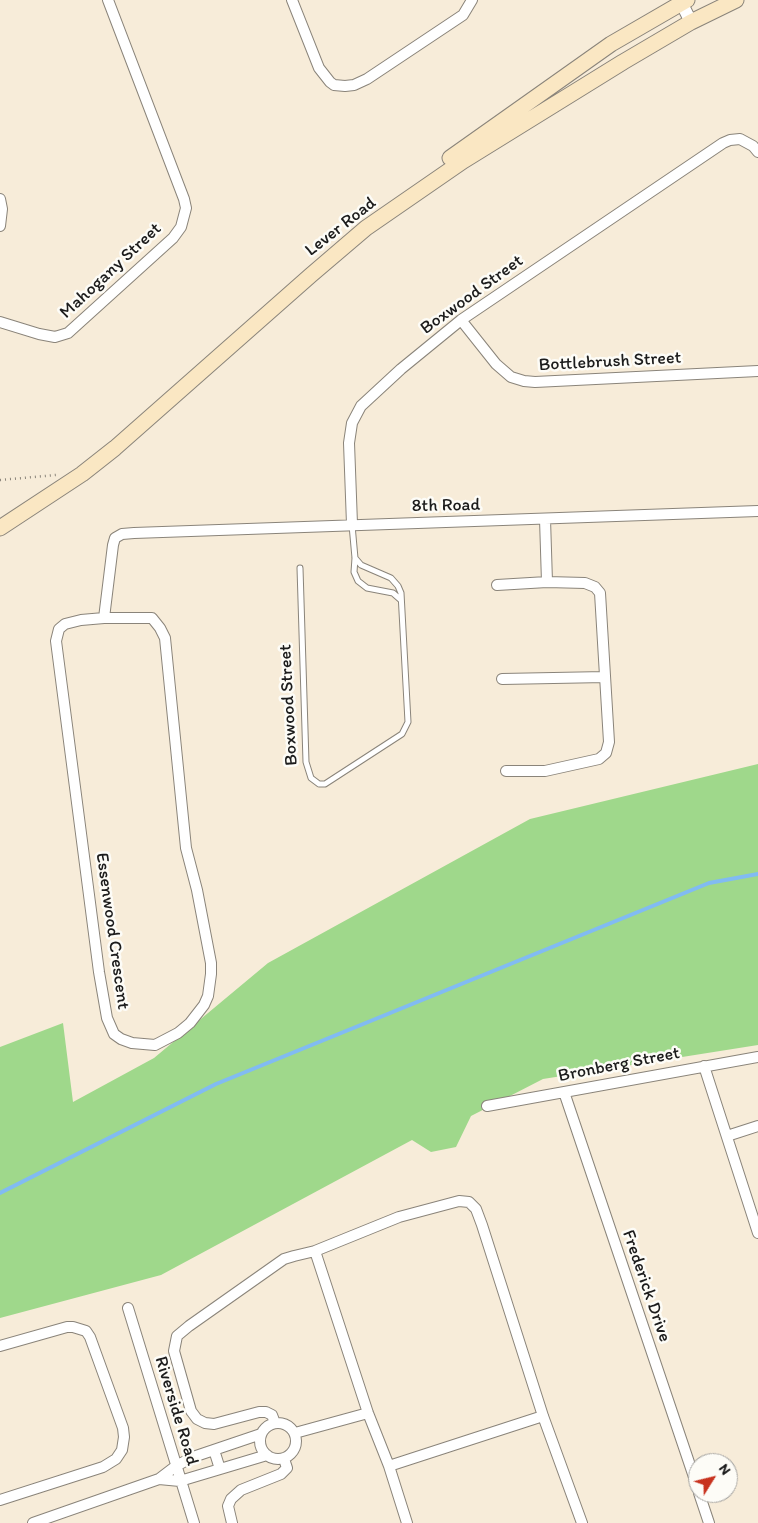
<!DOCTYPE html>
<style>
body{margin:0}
#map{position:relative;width:758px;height:1523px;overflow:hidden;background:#f7ecd9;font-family:Itim,sans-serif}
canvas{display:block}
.north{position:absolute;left:688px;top:1453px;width:50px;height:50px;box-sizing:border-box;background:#fdfcf7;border:1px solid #a3a29f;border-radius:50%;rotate:54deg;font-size:14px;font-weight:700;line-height:20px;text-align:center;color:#1c1c1c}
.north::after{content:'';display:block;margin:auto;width:18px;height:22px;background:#c8321e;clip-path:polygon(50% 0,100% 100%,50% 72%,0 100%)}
</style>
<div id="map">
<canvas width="758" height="1523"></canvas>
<div class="north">N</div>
</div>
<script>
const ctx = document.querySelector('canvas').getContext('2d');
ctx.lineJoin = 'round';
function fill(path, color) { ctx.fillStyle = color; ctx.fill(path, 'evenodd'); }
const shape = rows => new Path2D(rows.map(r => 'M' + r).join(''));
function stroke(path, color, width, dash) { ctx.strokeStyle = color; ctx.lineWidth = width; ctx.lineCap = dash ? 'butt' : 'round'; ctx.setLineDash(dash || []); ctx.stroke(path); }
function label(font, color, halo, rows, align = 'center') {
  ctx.font = font + ' Itim,sans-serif'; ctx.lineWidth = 5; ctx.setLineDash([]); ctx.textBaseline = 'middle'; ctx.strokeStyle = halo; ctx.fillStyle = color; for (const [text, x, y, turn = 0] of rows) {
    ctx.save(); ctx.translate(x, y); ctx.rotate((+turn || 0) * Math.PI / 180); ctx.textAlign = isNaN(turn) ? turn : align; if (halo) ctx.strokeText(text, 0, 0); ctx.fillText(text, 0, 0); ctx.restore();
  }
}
fill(shape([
 [758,764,758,1045,543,1079,471,1116,456,1147,431,1152,412,1140,161,1275,0,1318,0,1047,63,1023,73,1102,154,1058,268,963,530,819]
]), '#9fd88b');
stroke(shape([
 [0,1193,216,1084,709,883,758,874]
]), '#81bbf2', 4);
const service = shape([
 [352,525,355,558,354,572,358,581,367,588,393,593,401,600],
 [300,568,306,762,311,778,319,784,325,784,402,734,408,722,401,593,398,586,391,578,361,565,355,558]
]);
const minor = shape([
 [292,0,319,68,330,82,334,85,345,86,354,85,367,79,463,15,472,0],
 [0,199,2,209,0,226],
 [461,320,496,364,511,377,524,381,535,382,758,371],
 [0,322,39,334,55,337,68,333,173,238,181,227,186,208,184,199,108,0],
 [545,519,547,582],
 [352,524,349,443,352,423,361,406,401,369,461,320,723,143,730,140,740,139,753,146,758,152],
 [497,585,547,582,585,583,595,587,600,593,609,742,606,753,599,759,545,771,506,771],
 [104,618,152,618,160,628,165,638,186,848,197,890,211,963,211,974,208,996,204,1005,190,1023,178,1033,155,1045,132,1043,121,1039,114,1034,107,1018,99,972,56,641,59,629,65,624,81,620,104,618,113,545,115,538,122,534,134,533,758,511],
 [502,679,605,677],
 [704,1066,758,1233],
 [564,1092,698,1489],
 [487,1106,758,1057],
 [727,1136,758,1126],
 [315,1251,368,1413,389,1466,407,1523],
 [128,1308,194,1523],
 [0,1346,67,1327,73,1327,86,1331,90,1337,123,1428,124,1437,122,1450,116,1459,103,1467,0,1500],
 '260 1441a18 18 0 1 1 36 0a18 18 0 1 1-36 0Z',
 [275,1423,272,1415,266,1412,259,1412,214,1424,205,1423,197,1419,191,1411,174,1351,177,1336,189,1326,284,1259,294,1256,315,1251,399,1217,459,1201,469,1202,476,1209,482,1225,543,1416,582,1523],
 [295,1433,368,1413],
 [214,1450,220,1469],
 [389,1466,543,1416],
 [159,1479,180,1481,267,1455],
 [699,1493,709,1523],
 [33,1523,159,1479,176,1466,193,1457,261,1434],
 [232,1523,228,1506,231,1499,241,1490,281,1474,287,1468,284,1459]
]);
const tertiary = shape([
 [680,0,691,22]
]);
const secondary = shape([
 [450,158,611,44,687,0],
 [0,528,82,474,115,448,311,275,366,228,463,161,623,62,691,22,736,0]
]);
stroke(service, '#8a847a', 7);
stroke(minor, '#8a847a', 12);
stroke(tertiary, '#8a847a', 14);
stroke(secondary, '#8a847a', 17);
stroke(shape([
 [0,480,56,475]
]), '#8a847a', 2.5, [1, 4]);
stroke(service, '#fff', 5);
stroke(minor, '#fff', 10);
stroke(tertiary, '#fff', 12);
stroke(secondary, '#fae7c3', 15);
label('18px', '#1c1c1c', '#fdfcf7', [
 ["Lever Road",341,227,-38],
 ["Mahogany Street",111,271,-43],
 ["Boxwood Street",472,295,-36],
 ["Bottlebrush Street",610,362,-3],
 ["8th Road",446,506,-1],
 ["Boxwood Street",289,705,-93],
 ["Essenwood Crescent",112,931,82],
 ["Bronberg Street",619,1065,-11],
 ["Frederick Drive",646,1286,71],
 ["Riverside Road",176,1411,73]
]);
</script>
